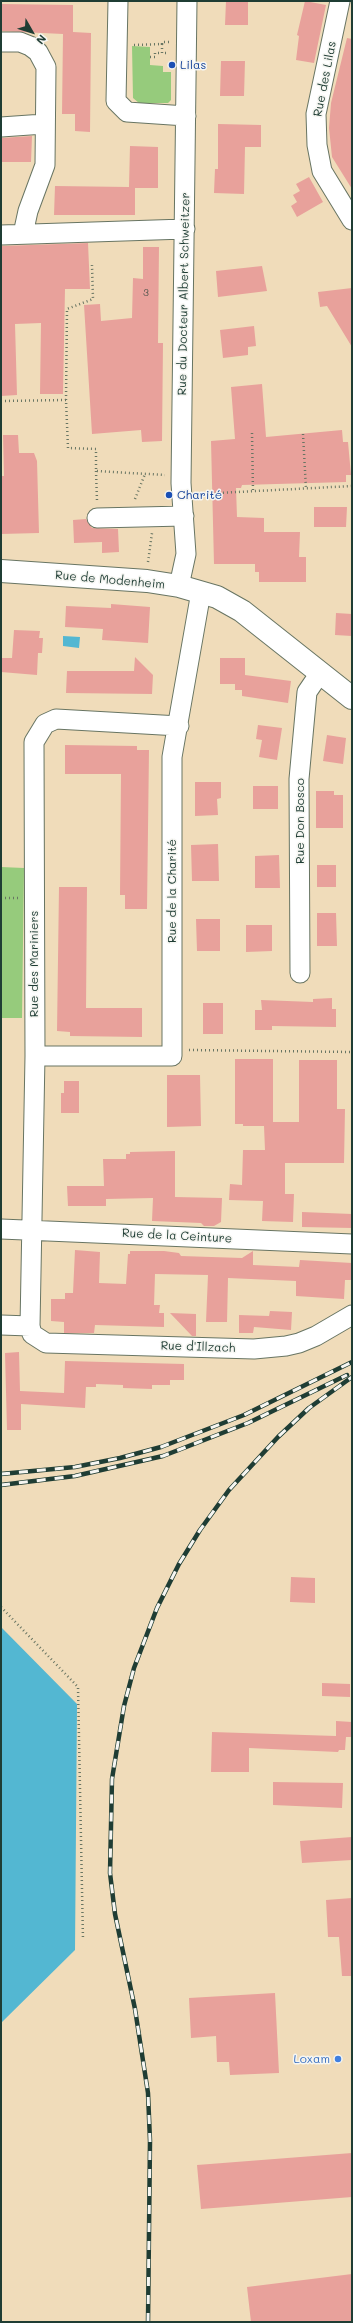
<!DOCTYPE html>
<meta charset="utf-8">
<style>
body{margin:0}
#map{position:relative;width:353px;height:2323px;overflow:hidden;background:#f0dcba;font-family:Mali,sans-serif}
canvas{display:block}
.frame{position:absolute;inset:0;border:2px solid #1f3d34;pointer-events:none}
.north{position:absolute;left:12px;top:12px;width:40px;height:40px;-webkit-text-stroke:3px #f6f6f2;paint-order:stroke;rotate:129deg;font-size:11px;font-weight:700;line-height:16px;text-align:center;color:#1f3d34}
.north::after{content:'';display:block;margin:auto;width:14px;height:18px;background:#1f3d34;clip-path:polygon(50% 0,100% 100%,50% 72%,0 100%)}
</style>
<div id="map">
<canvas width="353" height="2323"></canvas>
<div class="frame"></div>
<div class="north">N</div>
</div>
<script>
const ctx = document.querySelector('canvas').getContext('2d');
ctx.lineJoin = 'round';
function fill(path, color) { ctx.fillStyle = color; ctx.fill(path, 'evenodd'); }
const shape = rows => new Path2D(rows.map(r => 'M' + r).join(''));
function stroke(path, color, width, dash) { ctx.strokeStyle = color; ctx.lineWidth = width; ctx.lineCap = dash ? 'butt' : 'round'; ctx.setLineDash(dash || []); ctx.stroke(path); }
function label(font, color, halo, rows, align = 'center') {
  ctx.font = font + ' Mali,sans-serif'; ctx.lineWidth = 3; ctx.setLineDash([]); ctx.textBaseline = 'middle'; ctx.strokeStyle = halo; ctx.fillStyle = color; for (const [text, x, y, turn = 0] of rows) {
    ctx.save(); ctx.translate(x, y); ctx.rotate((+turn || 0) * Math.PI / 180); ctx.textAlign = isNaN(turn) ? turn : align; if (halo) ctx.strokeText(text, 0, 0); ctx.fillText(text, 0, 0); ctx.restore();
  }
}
fill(shape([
 [132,46,150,47,150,65,163,66,163,72,171,72,171,100,168,103,139,103,133,98],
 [1,867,24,868,22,1018,1,1018]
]), '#96cb7c');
fill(shape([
 [63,636,80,637,79,648,63,646],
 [1,1627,77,1704,75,1950,1,2023]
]), '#53b7d2');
fill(shape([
 [226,1,248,1,248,25,225,25],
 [305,1,326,5,314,63,296,60,299,36,297,35],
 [1,4,73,5,73,32,91,33,90,132,75,131,75,114,62,114,63,34,1,31],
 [347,38,352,39,352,189,332,157,329,128,331,103],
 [221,61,245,61,244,96,220,96],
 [218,124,261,125,261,147,245,147,244,194,214,193,215,169,218,169],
 [32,136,31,162,1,162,1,138],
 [130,146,158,147,158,188,135,188,135,215,54,215,55,186,129,187],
 [309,177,323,202,297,217,291,206,297,202,293,195,300,191,296,184],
 [88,243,90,289,65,289,63,394,40,394,41,323,15,324,17,395,1,396,1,246],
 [143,247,159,247,158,343,163,343,162,441,142,442,141,430,92,434,84,305,100,304,101,321,132,318,133,278,143,279],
 [262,266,267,291,218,297,216,271],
 [352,288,352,347,327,306,320,307,318,292],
 [254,326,256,346,248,347,248,355,223,358,220,330],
 [262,384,266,437,342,430,343,442,348,442,351,475,346,475,346,482,242,485,241,488,236,488,237,517,264,518,264,532,300,532,299,557,306,557,306,582,259,582,259,572,255,572,255,564,214,564,211,441,235,439,231,387],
 [3,435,18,435,19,453,34,453,37,461,39,533,1,534,1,476,4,476],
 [314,507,347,507,346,527,314,527],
 [86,519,92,528,118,529,119,552,102,553,102,542,74,543,73,520],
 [111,604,150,607,148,643,102,640,103,629,65,627,66,606,111,608],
 [336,613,352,614,352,636,335,635],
 [14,630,40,631,39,638,43,638,42,653,38,653,37,675,1,672,1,658,12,658],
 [135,657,153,675,152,694,66,693,67,671,134,671],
 [220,658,245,658,245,675,291,681,288,703,242,696,242,690,235,690,235,684,220,684],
 [258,725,282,728,277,760,259,757,262,740,256,739],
 [327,735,346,738,343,764,323,761],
 [65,745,137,746,137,750,149,750,147,909,125,909,125,895,120,895,121,774,65,774],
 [195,782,221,782,221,798,217,799,218,815,195,816],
 [253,786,278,786,278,809,253,809],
 [316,791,334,791,334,795,343,795,343,828,316,828],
 [218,844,219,881,192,881,191,845],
 [279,855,280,888,255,888,255,856],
 [317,865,336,865,336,887,317,887],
 [59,887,87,887,86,1008,142,1008,142,1037,70,1036,70,1032,57,1031],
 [317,913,336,913,337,946,317,946],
 [196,919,220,919,220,951,197,951],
 [246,925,272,925,272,951,246,952],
 [332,998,332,1009,336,1009,336,1027,272,1026,272,1030,255,1030,255,1010,262,1010,261,1000,313,1002,313,999],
 [203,1003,223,1003,223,1034,203,1034],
 [235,1059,273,1059,273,1122,299,1122,299,1060,337,1060,337,1109,345,1109,344,1163,285,1163,285,1194,294,1194,293,1222,262,1221,263,1201,229,1200,230,1184,242,1185,243,1150,265,1150,264,1126,243,1126,243,1124,235,1124],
 [167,1075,200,1075,201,1126,167,1127],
 [64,1081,79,1081,79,1113,61,1113,61,1093,64,1093],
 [175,1151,175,1197,222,1198,221,1222,214,1226,204,1226,201,1223,152,1221,153,1198,106,1199,106,1206,68,1206,67,1186,104,1186,103,1159,126,1159,126,1154,130,1154,130,1152],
 [302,1212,352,1214,352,1228,302,1227],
 [75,1250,100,1252,99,1283,126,1284,128,1254,130,1254,130,1251,164,1251,179,1253,181,1256,242,1258,253,1251,253,1265,299,1267,300,1260,352,1263,352,1280,345,1280,344,1299,296,1296,296,1281,228,1278,227,1322,206,1322,208,1275,155,1274,154,1305,160,1305,159,1313,164,1313,164,1327,95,1325,94,1333,64,1333,64,1322,51,1321,51,1299,65,1299,65,1293,73,1293],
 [270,1311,292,1312,291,1330,254,1327,253,1333,239,1333,239,1315,269,1316],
 [170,1313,196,1314,196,1336,192,1336],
 [19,1352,20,1391,64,1393,65,1361,184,1364,184,1380,170,1380,170,1385,152,1385,152,1389,123,1388,123,1385,96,1384,96,1387,86,1387,85,1408,21,1404,21,1430,7,1430,5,1353],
 [291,1577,315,1578,315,1603,290,1602],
 [322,1683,350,1684,350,1697,322,1696],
 [336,1721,352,1722,352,1737,346,1737,345,1750,339,1750,338,1752,249,1748,249,1772,211,1772,212,1732,336,1736],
 [273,1782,343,1783,342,1808,273,1805],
 [352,1837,352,1860,302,1863,300,1841],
 [352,1898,352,1976,342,1976,339,1937,328,1937,326,1900],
 [275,1993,279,2073,230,2075,229,2062,217,2062,216,2036,191,2038,189,1998],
 [352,2153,352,2197,201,2209,197,2165],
 [352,2274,352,2322,251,2322,247,2287]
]), '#e8a19b');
const minor = shape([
 [118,1,116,101,127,112,186,116],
 [340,1,316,114,317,145,322,171,352,220],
 [1,42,20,42,30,46,38,52,46,67,45,165,28,211,23,234],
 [1,127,44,124],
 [1,235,185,229],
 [97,518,184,516],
 [179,586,186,554,181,483,187,1],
 [179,726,56,719,45,724,34,742,35,1056,30,1326,32,1334,46,1343,254,1349,286,1346,299,1343,316,1336,352,1315],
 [300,973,299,779,307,692,320,673],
 [35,1056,172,1056,172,757,201,592],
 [1,1229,352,1244],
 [1,1325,30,1326]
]);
const major = shape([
 [1,571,147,581,179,586,217,597,242,611,352,698]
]);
stroke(minor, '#687563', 21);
stroke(major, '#687563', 24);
stroke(shape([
 [162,44,162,53,169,53],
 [134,45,162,44,162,42,170,42],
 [150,57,155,57,155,53,162,53],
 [66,400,67,309,93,299,92,265],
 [1,401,66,400,68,448,96,449,96,471,165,475],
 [252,433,253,491],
 [303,434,306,489],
 [96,471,97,501],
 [199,494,352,486],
 [135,499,145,474],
 [148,562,152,533],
 [1,898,18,898],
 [189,1050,352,1052],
 [1,1607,78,1687,83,1940]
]), '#687563', 2.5, [1, 3]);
stroke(minor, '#fff', 19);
stroke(major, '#fff', 22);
const rail = shape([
 [1,1474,75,1467,120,1458,161,1447,244,1415,352,1362],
 [1,1485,75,1476,163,1456,248,1423,347,1375],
 [148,2322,150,2141,148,2093,135,2009,115,1914,110,1873,112,1779,124,1706,134,1668,157,1608,179,1564,200,1530,229,1490,278,1437,309,1408,352,1377]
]);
stroke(rail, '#1f3d34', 4.5);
stroke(rail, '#f6f6f2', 3, [9]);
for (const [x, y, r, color] of [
 [172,65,4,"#1a4fb4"],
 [169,495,4,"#1a4fb4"],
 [338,2059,4,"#3f7fe0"]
]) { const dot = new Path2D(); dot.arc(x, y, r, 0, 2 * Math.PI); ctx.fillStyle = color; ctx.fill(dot); stroke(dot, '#f6f6f2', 1.5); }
label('10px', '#51564e', null, [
 ["3",146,293]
]);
label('12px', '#164399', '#f6f6f2', [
 ["Lilas",180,65],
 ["Charité",177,495]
], 'left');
label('12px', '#1f3d34', '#f6f6f2', [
 ["Rue des Lilas",325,79,-79],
 ["Rue du Docteur Albert Schweitzer",184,294,-89],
 ["Rue de Modenheim",110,580,5],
 ["Rue Don Bosco",300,821,-90],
 ["Rue de la Charité",172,891,-90],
 ["Rue des Mariniers",34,964,-90],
 ["Rue de la Ceinture",177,1236,3],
 ["Rue d'Illzach",198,1347,2]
]);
label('12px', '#366cbe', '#f6f6f2', [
 ["Loxam",330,2059]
], 'right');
</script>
